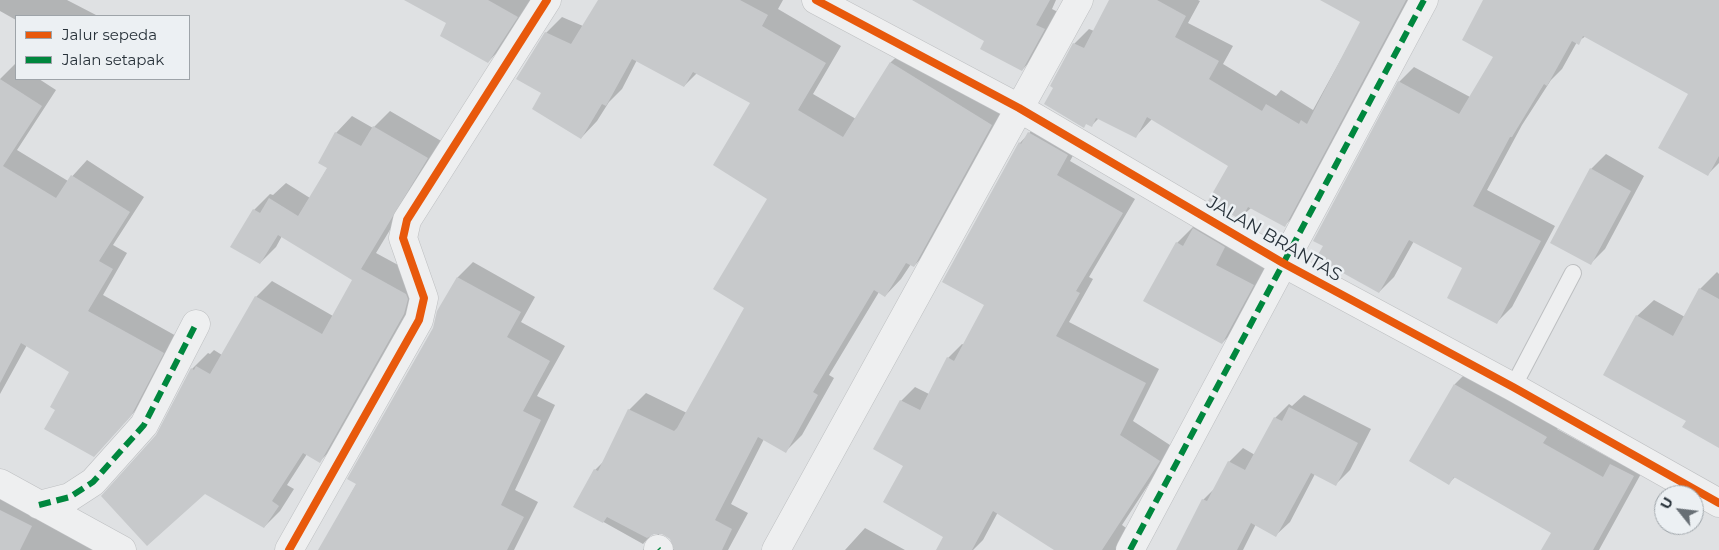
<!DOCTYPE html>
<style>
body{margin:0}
#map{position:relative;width:1719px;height:550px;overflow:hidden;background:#dfe1e3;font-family:Montserrat,sans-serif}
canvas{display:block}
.legend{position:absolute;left:15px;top:15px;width:175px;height:65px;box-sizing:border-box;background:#ecf0f3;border:1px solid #9ea4a9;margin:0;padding:6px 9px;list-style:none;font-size:15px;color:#28323a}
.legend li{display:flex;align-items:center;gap:10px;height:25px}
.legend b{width:25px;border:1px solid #9ea4a9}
.north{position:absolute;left:1654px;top:485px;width:50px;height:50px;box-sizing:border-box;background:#ecf0f3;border:1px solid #9ea4a9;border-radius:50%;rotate:299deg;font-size:14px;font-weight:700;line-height:20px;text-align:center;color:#28323a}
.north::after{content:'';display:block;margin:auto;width:18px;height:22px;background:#686f75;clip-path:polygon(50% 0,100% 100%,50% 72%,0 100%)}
</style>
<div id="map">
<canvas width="1719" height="550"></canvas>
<ul class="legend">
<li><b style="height:6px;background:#e8590c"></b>Jalur sepeda</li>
<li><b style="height:6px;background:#00873e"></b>Jalan setapak</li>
</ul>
<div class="north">U</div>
</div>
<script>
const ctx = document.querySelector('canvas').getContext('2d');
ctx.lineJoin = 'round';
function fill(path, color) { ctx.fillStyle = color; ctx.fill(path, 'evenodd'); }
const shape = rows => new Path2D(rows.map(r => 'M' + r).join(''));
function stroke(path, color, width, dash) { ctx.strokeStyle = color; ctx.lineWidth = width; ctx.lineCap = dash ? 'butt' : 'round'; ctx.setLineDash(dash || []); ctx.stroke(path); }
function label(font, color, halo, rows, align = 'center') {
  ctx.font = font + ' Montserrat,sans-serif'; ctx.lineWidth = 5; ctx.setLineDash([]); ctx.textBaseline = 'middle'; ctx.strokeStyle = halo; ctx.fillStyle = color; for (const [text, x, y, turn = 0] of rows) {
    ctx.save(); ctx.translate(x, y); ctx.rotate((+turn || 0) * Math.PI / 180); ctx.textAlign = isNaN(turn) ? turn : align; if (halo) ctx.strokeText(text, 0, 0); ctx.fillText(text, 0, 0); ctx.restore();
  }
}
fill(shape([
 [0,0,67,0,96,15,16,16,16,20,0,11],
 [436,0,532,0,504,45,488,62,448,23],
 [599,0,783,0,778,9,841,46,813,94,856,119,891,62,908,46,1007,109,930,249,914,266,911,264,901,279,885,296,879,292,829,375,834,378,802,435,786,451,764,439,731,504,748,513,728,550,643,550,659,533,659,537,671,549,675,549,670,537,662,533,653,533,643,544,575,506,595,470,606,459,629,410,646,393,687,413,746,307,769,198,752,102,697,73,684,86,637,60,622,89,609,102,597,121,581,138,543,93,546,33,562,17,583,26],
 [913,0,1056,0,1052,9,1060,13,1038,53,1022,70,986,41],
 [1111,0,1198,0,1200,1,1188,23,1233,46,1223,64,1276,96,1281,90,1313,110,1362,21,1347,0,1412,0,1299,211,1285,225,1251,208,1240,218,1230,165,1152,119,1136,136,1099,118,1092,125,1051,85,1074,44,1089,29,1094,31],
 [1483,0,1710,0,1719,5,1719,163,1708,174,1690,94,1586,36,1577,42,1562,69,1551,80,1522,125,1487,190,1555,226,1512,307,1497,322,1464,268,1414,241,1394,277,1379,292,1399,82,1414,67,1470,97,1495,56],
 [15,64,16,79,39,79,56,90,17,150,68,181,87,160,144,197,113,245,127,253,103,295,178,337,146,399,94,456,56,410,71,371,27,345,0,394,0,79],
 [390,111,443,142,376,253,422,278,420,297,336,445,320,461,307,454,287,485,294,489,280,511,264,527,157,436,192,369,208,353,210,354,214,350,222,355,256,297,272,281,333,316,354,279,282,236,276,247,260,263,254,210,270,194,273,195,286,183,310,198,328,167,336,133,352,116,373,128],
 [1043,118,1081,141,1070,161,1135,199,1089,277,1093,279,1069,322,1159,369,1133,421,1173,447,1122,525,1129,530,1120,550,1056,550,998,512,983,540,973,550,962,550,945,536,905,465,875,448,901,401,915,387,929,394,948,358,962,344,964,345,986,304,1020,143],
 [1606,154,1644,176,1605,249,1590,264,1591,169],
 [1195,225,1271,267,1240,325,1222,343,1177,243],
 [473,262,535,297,521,322,565,346,537,396,555,405,515,490,538,502,514,550,319,550,357,483,434,328,438,311,458,277],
 [1717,272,1719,274,1719,446,1687,421,1637,316,1654,300,1685,317,1700,289],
 [1469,370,1561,422,1557,429,1615,461,1626,450,1648,461,1599,550,1553,550,1553,532,1455,477,1449,483,1455,384],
 [1304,395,1371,429,1350,470,1336,484,1315,474,1290,522,1276,535,1256,524,1243,550,1177,550,1203,500,1216,487,1229,462,1243,448,1255,455,1275,418,1289,404,1292,406],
 [0,486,107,550,0,550],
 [865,528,905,550,845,550]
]), '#0003');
fill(shape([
 [404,0,488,0,518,17,488,63,440,36,446,23],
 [598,0,740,0,768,15,762,26,826,63,798,110,843,137,890,62,992,125,914,267,906,263,885,297,874,290,813,392,818,395,786,453,758,437,715,520,732,529,722,550,674,550,670,539,662,534,654,534,647,538,607,517,603,523,573,507,594,469,598,471,628,409,674,431,677,428,744,308,713,289,767,199,713,165,750,103,693,72,684,87,632,59,606,106,602,104,581,139,532,109,541,93,516,79,545,32,571,44],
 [912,0,1050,0,1036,25,1045,29,1022,71,980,49,984,41],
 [1109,0,1157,0,1186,16,1175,37,1219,61,1209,79,1262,111,1266,104,1299,124,1301,120,1307,124,1360,22,1320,0,1406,0,1285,227,1248,207,1241,220,1208,201,1228,166,1147,117,1136,138,1096,118,1092,127,1086,124,1084,128,1044,104,1053,88,1050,86,1073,43,1084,48],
 [1483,0,1719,0,1719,156,1708,176,1658,148,1688,94,1583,36,1579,45,1572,41,1547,86,1544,84,1512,137,1510,137,1473,206,1541,241,1497,324,1447,298,1462,268,1409,240,1379,293,1316,258,1323,246,1313,241,1398,81,1459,114,1493,57,1462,40],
 [0,79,42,106,3,166,56,198,71,175,130,212,99,261,113,269,88,311,164,353,131,416,94,457,44,429,55,410,50,407,69,372,21,343,0,383],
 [373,126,428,158,361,269,406,294,408,299,404,314,320,463,303,453,272,501,279,506,264,528,205,494,147,546,101,496,156,435,191,368,194,370,196,366,210,374,255,296,322,334,352,280,278,235,260,264,230,247,253,209,260,213,269,198,298,216,327,168,318,163,335,132,361,146],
 [1028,132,1068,155,1057,175,1123,213,1076,291,1080,293,1056,336,1146,383,1120,435,1160,461,1102,550,1054,550,993,511,972,550,936,550,943,537,883,502,903,466,873,449,900,400,920,410,947,357,954,361,984,305,942,282,1019,142,1021,144],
 [1590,168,1631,191,1591,265,1550,243],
 [1193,228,1225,247,1216,265,1254,285,1222,344,1143,301,1176,242,1183,246],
 [457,277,521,312,507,337,550,361,523,411,541,420,501,505,524,517,507,550,318,550,356,484,347,479,433,328,437,311],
 [1699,288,1719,299,1719,448,1682,427,1686,421,1603,375,1636,315,1673,336],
 [1454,384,1547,437,1543,443,1603,477,1610,464,1634,476,1593,550,1541,550,1551,533,1454,477,1449,485,1409,461],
 [1289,407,1358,443,1336,486,1311,473,1276,537,1251,523,1237,550,1176,550,1202,499,1207,501,1228,461,1245,470,1274,417,1282,421],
 [0,510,32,526,20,550,0,550]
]), '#c7c9cb');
const service = shape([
 [1513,387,1573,273]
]);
const minor = shape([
 [816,0,1019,108,1283,263,1513,387,1719,503],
 [0,483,122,550],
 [39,505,70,497,93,482,144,425,196,324],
 [658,549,659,550],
 [289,550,419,320,424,298,403,238,407,220,547,0],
 [776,550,1079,0],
 [1130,550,1424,0]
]);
stroke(service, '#bdbfc1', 18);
stroke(minor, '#bdbfc1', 29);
stroke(service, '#eeeff0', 16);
stroke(minor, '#eeeff0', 28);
stroke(shape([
 [39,505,70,497,93,482,144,425,196,324],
 [658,549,659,550],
 [1130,550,1424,0]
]), '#00873e', 6, [12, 6]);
stroke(shape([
 [816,0,1019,108,1283,263,1513,387,1719,503],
 [289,550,419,320,424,298,403,238,407,220,547,0]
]), '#e8590c', 8);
label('18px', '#28323a', '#ecf0f3', [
 ["JALAN BRANTAS",1274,239,30]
]);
</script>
